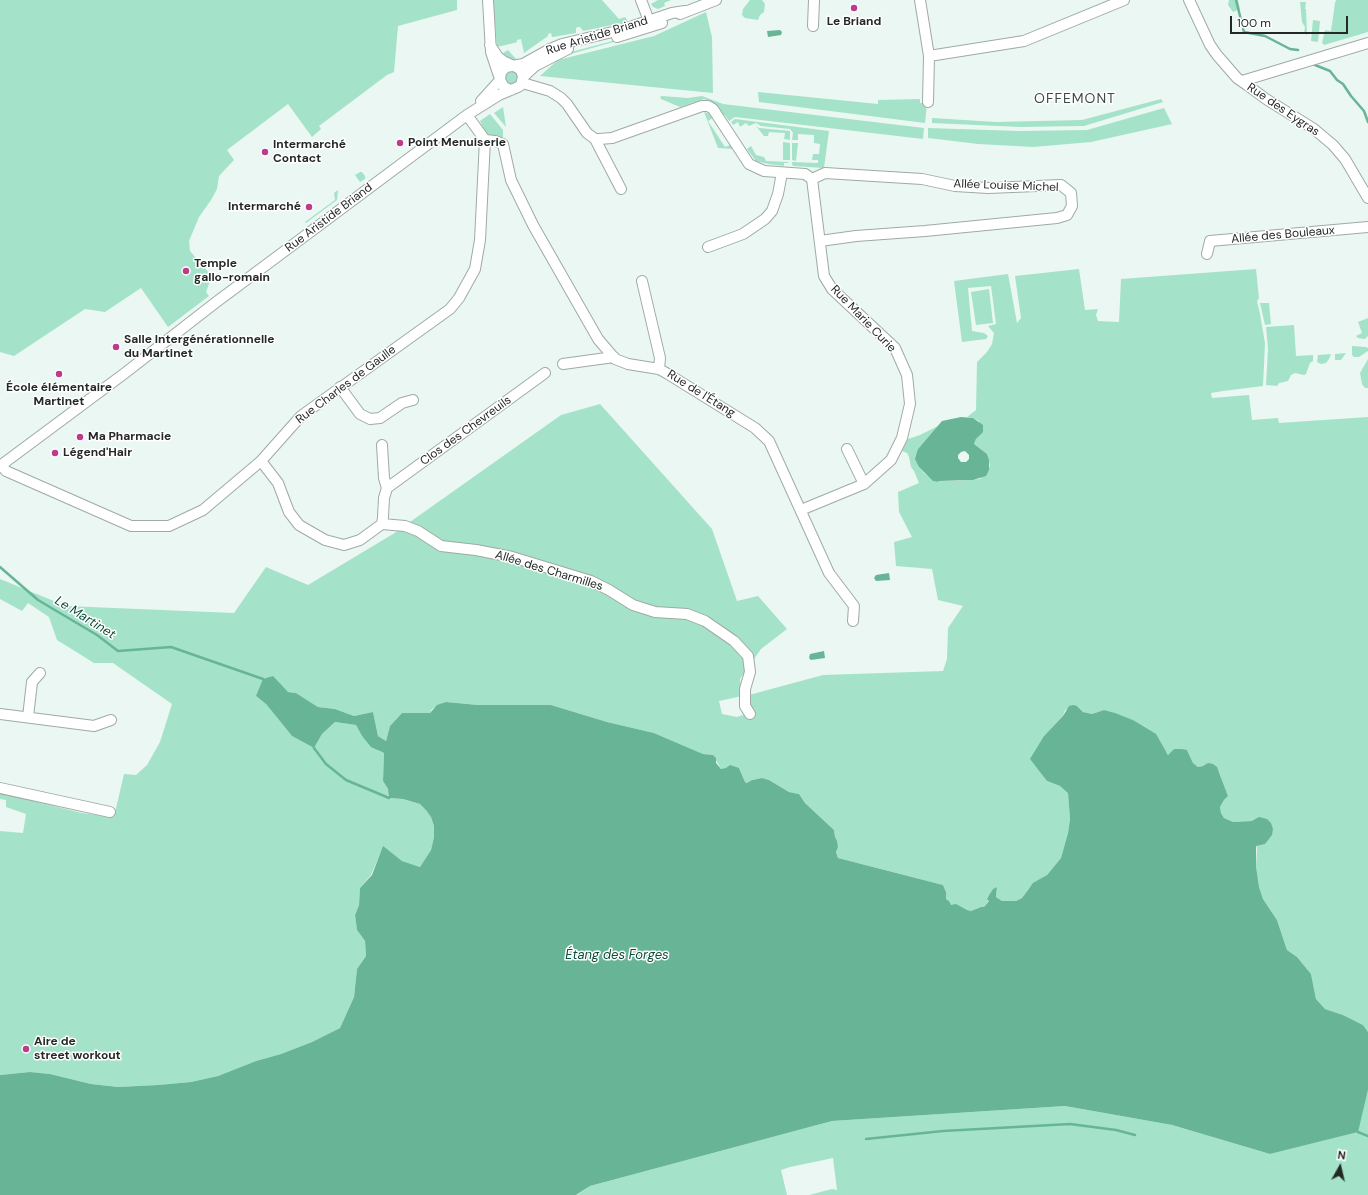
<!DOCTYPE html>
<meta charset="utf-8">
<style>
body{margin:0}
#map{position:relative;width:1368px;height:1195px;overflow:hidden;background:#ebf7f2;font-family:"DM Sans",sans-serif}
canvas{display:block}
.north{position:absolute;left:1320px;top:1147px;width:40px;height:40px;-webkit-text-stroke:3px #fff;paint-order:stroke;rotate:8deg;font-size:11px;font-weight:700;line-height:16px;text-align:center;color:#242826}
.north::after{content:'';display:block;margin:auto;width:14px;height:18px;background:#242826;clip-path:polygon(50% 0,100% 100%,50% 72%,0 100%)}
.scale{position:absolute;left:1230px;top:16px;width:118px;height:18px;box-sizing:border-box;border:2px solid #242826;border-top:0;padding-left:5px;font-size:12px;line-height:14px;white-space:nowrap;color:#242826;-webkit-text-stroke:3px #fff;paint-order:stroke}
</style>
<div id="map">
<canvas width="1368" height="1195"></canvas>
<div class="north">N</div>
<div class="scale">100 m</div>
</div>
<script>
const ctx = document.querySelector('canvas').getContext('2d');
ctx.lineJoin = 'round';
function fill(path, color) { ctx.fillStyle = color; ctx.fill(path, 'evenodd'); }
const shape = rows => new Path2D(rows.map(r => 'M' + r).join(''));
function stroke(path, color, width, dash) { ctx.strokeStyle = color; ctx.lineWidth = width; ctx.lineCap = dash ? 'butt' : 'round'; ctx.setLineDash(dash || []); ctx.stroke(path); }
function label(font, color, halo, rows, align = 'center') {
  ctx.font = font + ' "DM Sans",sans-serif'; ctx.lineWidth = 3; ctx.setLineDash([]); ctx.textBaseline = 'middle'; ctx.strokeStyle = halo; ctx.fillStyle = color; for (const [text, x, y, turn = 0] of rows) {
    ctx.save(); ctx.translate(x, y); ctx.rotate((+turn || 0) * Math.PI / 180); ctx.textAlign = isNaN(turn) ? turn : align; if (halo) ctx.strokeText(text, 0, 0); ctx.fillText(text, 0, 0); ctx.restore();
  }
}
fill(shape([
 [0,0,457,0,457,10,398,26,394,72,387,75,319,126,321,129,312,137,288,104,227,150,234,160,219,176,217,189,211,200,199,217,189,241,190,251,209,273,211,278,206,292,209,296,168,327,141,288,105,312,85,309,14,356,0,352],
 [493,0,602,0,619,19,625,17,627,20,627,22,583,31,580,27,578,27,576,28,576,33,553,37,552,37,551,33,548,34,548,36,524,53,521,39,517,40,517,42,514,43,497,47],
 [658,0,671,0,664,3,665,6,658,9,653,7,651,4],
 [750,0,762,0,765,4,764,12,760,15,758,20,745,18,742,15,743,9],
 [1229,0,1238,0,1240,9,1233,12,1228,5],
 [1336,0,1368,0,1368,32,1324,45,1322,43,1325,30,1331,31,1335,3],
 [1300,2,1306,2,1305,9,1306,9,1307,35,1304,33,1305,27,1302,22],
 [706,12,712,37,713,93,540,76,558,60,654,36],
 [1313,20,1320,21,1318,42,1311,41],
 [620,39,621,40,556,58,571,52],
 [508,50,516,59,513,62,500,55],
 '505 78a7 7 0 1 1 14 0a7 7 0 1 1-14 0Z',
 [758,92,878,104,878,100,920,99,920,103,926,103,927,104,925,123,759,102],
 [662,96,688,98,702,96,723,104,924,128,923,139,735,117,729,121,725,115,722,115,711,102,704,99,680,107,661,99,660,97],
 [1161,99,1163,102,1084,126,1020,127,932,123,932,118,996,122,1082,120],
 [503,107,506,127,494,113],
 [1164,108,1172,124,1091,142,1033,147,978,144,928,138,928,128,1020,131,1087,130],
 [704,112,709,114,713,118,708,121,725,147,730,145,733,149,718,148],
 [490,114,503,130,503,139,486,134,480,121],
 [735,119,829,131,824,168,793,166,792,164,792,162,818,163,818,160,812,160,813,154,819,154,820,144,814,143,814,135,798,134,798,140,792,140,793,133,790,129,761,126,756,123,749,126,746,123,740,127,738,122,733,125,731,122],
 [756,126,759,128,790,131,790,140,784,139,785,133,769,132,768,136,764,136],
 [783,142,790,143,790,160,783,160],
 [792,143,798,143,796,161,792,160],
 [751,146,756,155,764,157,766,161,789,162,788,163,784,163,784,166,768,164,756,161,747,149],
 [360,172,362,172,365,176,365,179,360,182,355,175],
 [338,190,337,200,306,223,305,222,335,200,334,193],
 [1079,269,1085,310,1098,309,1096,315,1098,321,1119,322,1121,279,1256,269,1259,298,1257,301,1260,314,1265,343,1263,386,1223,391,1211,393,1212,398,1249,395,1252,420,1278,418,1279,423,1368,417,1368,1032,1363,1025,1343,1015,1325,1009,1316,999,1311,974,1297,957,1287,950,1277,920,1263,899,1259,887,1256,866,1257,850,1252,821,1233,822,1224,818,1221,813,1220,807,1224,800,1228,796,1219,772,1203,766,1198,767,1193,763,1187,750,1174,749,1169,755,1142,727,1133,720,1104,710,1092,714,1083,712,1077,706,1065,710,1063,716,1044,736,1047,781,1060,786,1068,792,1070,819,1068,833,1061,858,1047,875,1029,888,1022,898,1016,901,1002,901,996,897,997,887,993,889,987,898,989,900,984,907,981,907,971,911,950,906,949,901,946,899,946,892,943,885,838,858,836,852,838,847,835,837,834,830,805,803,799,794,789,792,769,780,762,778,752,780,748,783,745,782,739,768,721,769,713,755,703,754,654,733,607,722,551,705,478,705,446,702,432,709,430,713,402,713,390,726,386,741,378,736,373,712,354,716,335,709,318,707,296,693,289,692,256,696,266,704,292,736,314,748,322,734,335,722,356,725,362,736,379,751,384,753,383,781,388,789,389,798,403,799,420,804,426,809,431,817,434,826,434,837,431,850,420,867,402,861,383,847,371,875,360,888,359,905,355,915,357,930,365,941,366,956,357,969,354,997,340,1028,312,1042,281,1054,256,1061,218,1076,191,1082,158,1085,118,1087,91,1084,50,1074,30,1072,0,1075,0,831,23,833,26,814,6,807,6,800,0,799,0,793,82,813,114,817,124,774,136,775,147,765,160,742,172,704,113,663,94,663,57,640,49,617,28,603,22,611,0,599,0,579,66,606,234,613,266,567,308,585,393,534,561,415,600,404,712,529,737,601,758,596,787,629,761,649,740,679,742,696,719,701,722,714,737,717,745,714,749,695,823,675,943,671,947,659,948,628,963,606,938,600,932,569,896,566,894,542,912,537,899,512,898,492,919,483,914,471,911,467,909,457,907,453,902,451,908,439,920,435,938,426,918,449,919,467,924,473,933,480,933,481,938,482,938,481,959,481,980,479,990,466,987,454,974,444,977,437,979,421,973,418,967,417,976,410,977,362,987,352,992,344,994,333,988,326,996,324,991,286,968,288,972,331,984,333,988,336,986,339,962,342,954,281,1008,274,1017,323,1021,318,1015,276],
 [989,289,993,323,976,325,971,292],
 [1260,303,1269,303,1271,324,1265,325],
 [1368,318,1368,336,1365,339,1358,338,1356,336,1362,333,1358,322],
 [1294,325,1296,356,1313,355,1313,361,1310,363,1306,374,1304,375,1295,373,1291,375,1288,381,1279,383,1277,386,1266,385,1268,349,1266,327],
 [1352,346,1366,347,1368,348,1368,351,1359,357,1354,357,1352,355],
 [1346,353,1341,360,1335,360,1335,354],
 [1331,354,1329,359,1326,363,1321,364,1317,362,1318,355],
 [1368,359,1368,388,1365,388,1362,384,1360,373],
 [1368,1090,1368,1195,809,1195,832,1189,837,1190,833,1158,790,1167,781,1170,787,1195,577,1195,590,1186,832,1121,1065,1106,1172,1125,1270,1154,1357,1132]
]), '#a4e3c9');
fill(shape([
 [780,30,782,32,781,35,768,37,767,31],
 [961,417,973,418,983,425,983,432,976,439,974,444,987,454,989,460,989,470,986,476,973,480,938,481,938,482,933,481,919,467,915,459,918,449,942,421],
 [965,451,969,455,969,459,966,462,961,462,958,458,958,455,961,452],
 [889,573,890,580,876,581,874,578,876,575],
 [824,651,825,658,811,660,809,658,810,654],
 [273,676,288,692,296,693,318,707,335,709,354,716,373,712,378,736,386,741,390,726,402,713,430,713,437,705,446,702,478,705,551,705,607,722,654,733,703,754,713,755,716,758,716,763,721,769,726,768,730,765,739,768,745,782,747,783,752,780,762,778,769,780,789,792,799,794,805,803,834,830,835,837,837,841,838,847,836,852,838,858,943,885,946,892,946,899,949,901,951,905,956,904,967,910,971,911,981,907,984,907,989,901,987,899,989,895,993,889,997,887,996,897,1002,901,1016,901,1022,898,1033,883,1047,875,1061,858,1068,833,1070,819,1068,793,1060,786,1047,781,1030,759,1044,736,1063,716,1069,706,1073,705,1077,706,1083,712,1092,714,1104,710,1115,713,1133,720,1156,734,1168,755,1174,749,1182,749,1187,750,1193,763,1198,767,1203,766,1208,763,1213,764,1217,767,1228,796,1224,800,1220,807,1221,813,1224,818,1233,822,1252,821,1259,817,1267,819,1271,823,1273,829,1272,835,1265,844,1256,846,1256,866,1259,887,1263,899,1277,920,1287,950,1297,957,1311,974,1316,999,1325,1009,1343,1015,1363,1025,1368,1032,1368,1090,1358,1132,1270,1154,1172,1125,1065,1106,832,1121,590,1186,576,1195,0,1195,0,1075,30,1072,50,1074,91,1084,118,1087,158,1085,191,1082,218,1076,256,1061,281,1054,312,1042,340,1028,354,997,357,969,366,956,365,941,357,930,355,915,359,905,360,888,372,875,383,846,402,861,420,867,431,850,434,837,434,826,431,817,426,810,420,804,403,799,389,798,388,789,383,781,384,753,371,747,362,736,356,725,335,722,322,734,314,748,292,736,266,704,256,696,263,679]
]), '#68b497');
stroke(shape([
 [1236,0,1244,32,1265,36,1290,49,1298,50],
 [1315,65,1330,71,1337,80,1343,84,1351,96,1364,111,1368,122],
 [0,567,38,600,97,635,118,651,171,647,263,679],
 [314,748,326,764,346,780,389,798],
 [1358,1132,1368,1136],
 [866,1139,943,1131,1070,1124,1116,1130,1135,1135]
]), '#68b497', 2.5);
const minor = shape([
 [488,0,491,52,499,76],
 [641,0,651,26],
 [920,0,929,56,928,102],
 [1189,0,1210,45,1217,55,1237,78,1247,85,1266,99,1314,129,1333,145,1345,159,1368,198],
 [680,14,716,0],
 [813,26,814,0],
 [617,37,662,23],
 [929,56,1024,41,1124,0],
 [523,77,535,66,568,49],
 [523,81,526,84,550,91,561,98,567,104,587,133,595,139,599,139,612,138,702,106,708,106,713,109,749,164,764,171,805,174,812,179],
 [1242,81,1368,43],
 [511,90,504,87,500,80,501,72,506,67,523,64,550,49,562,44,621,30,672,13,685,11],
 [481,101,500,80],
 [595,139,621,189],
 [485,140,495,141,503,144,511,180,533,225,598,339,615,359,628,364,659,369,668,374,755,428,769,441,829,573,854,606,853,621],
 [812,179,825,173,922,179,955,186,988,188,1061,185,1071,193,1072,206,1067,215,1057,218,925,231,856,236,820,241],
 [708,247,743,234,765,219,772,211,778,194,782,173],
 [1207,254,1210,241,1368,227],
 [642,281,660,358,659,369],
 [563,364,614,357],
 [340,387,360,414,370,419,380,418,402,403,413,400],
 [382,445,384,478,387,488],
 [847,449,864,484],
 [261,461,278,483,289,512,299,525,325,540,344,545,360,540,382,524,405,526,418,531,441,546,476,550,512,557,591,581,609,590,633,605,655,612,687,614,705,621,734,641,748,656,750,672,745,689,745,706,750,714],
 [1,465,6,471,131,526,169,526,203,510,261,461,301,416,450,309,459,298,475,269,480,240,485,140,467,115],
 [0,466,125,373,215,303,467,115,499,95,518,87,521,85,523,77,521,70,518,68,503,61,498,57,490,45],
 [801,510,864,484,891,460,902,438,910,404,907,375,895,348,832,289,824,276,812,179],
 [382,524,383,517,384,498,387,488,545,373],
 [0,714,94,726,111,720],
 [28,717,32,682,40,673],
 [0,788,110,812]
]);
stroke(minor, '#9faaa5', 12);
stroke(minor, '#fff', 10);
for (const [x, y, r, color] of [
 [854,8,4,"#bb3c89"],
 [400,143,4,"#bb3c89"],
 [265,152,4,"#bb3c89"],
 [309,207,4,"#bb3c89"],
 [186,271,4,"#bb3c89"],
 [116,347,4,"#bb3c89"],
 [59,374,4,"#bb3c89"],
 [80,437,4,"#bb3c89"],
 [55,453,4,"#bb3c89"],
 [26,1049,4,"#bb3c89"]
]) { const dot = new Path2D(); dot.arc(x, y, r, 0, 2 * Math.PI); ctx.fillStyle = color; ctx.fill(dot); stroke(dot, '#fff', 1.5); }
label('bold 12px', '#242826', '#fff', [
 ["Le Briand",854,22,"center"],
 ["Point Menuiserie",408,143],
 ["Intermarché",273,145],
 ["Contact",273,159],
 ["Intermarché",301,207,"right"],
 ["Temple",194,264],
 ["gallo-romain",194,278],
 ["Salle Intergénérationnelle",124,340],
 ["du Martinet",124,354],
 ["École élémentaire",59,388,"center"],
 ["Martinet",59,402,"center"],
 ["Ma Pharmacie",88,437],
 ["Légend'Hair",63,453],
 ["Aire de",34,1042],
 ["street workout",34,1056]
], 'left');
label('12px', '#242826', '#fff', [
 ["Rue Aristide Briand",597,36,-17],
 ["Rue des Eygras",1283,110,34],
 ["Allée Louise Michel",1006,186,2],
 ["Rue Aristide Briand",329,218,-37],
 ["Allée des Bouleaux",1283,235,-5],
 ["Rue Marie Curie",863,319,46],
 ["Rue Charles de Gaulle",346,385,-37],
 ["Rue de l'Étang",701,394,32],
 ["Clos des Chevreuils",466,431,-36],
 ["Allée des Charmilles",549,571,17]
]);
label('italic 13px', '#0d4d39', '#fff', [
 ["Le Martinet",85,618,32],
 ["Étang des Forges",617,956]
]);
ctx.letterSpacing = '1px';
label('14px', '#404a45', '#fff', [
 ["OFFEMONT",1075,99]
]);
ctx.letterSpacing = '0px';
</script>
